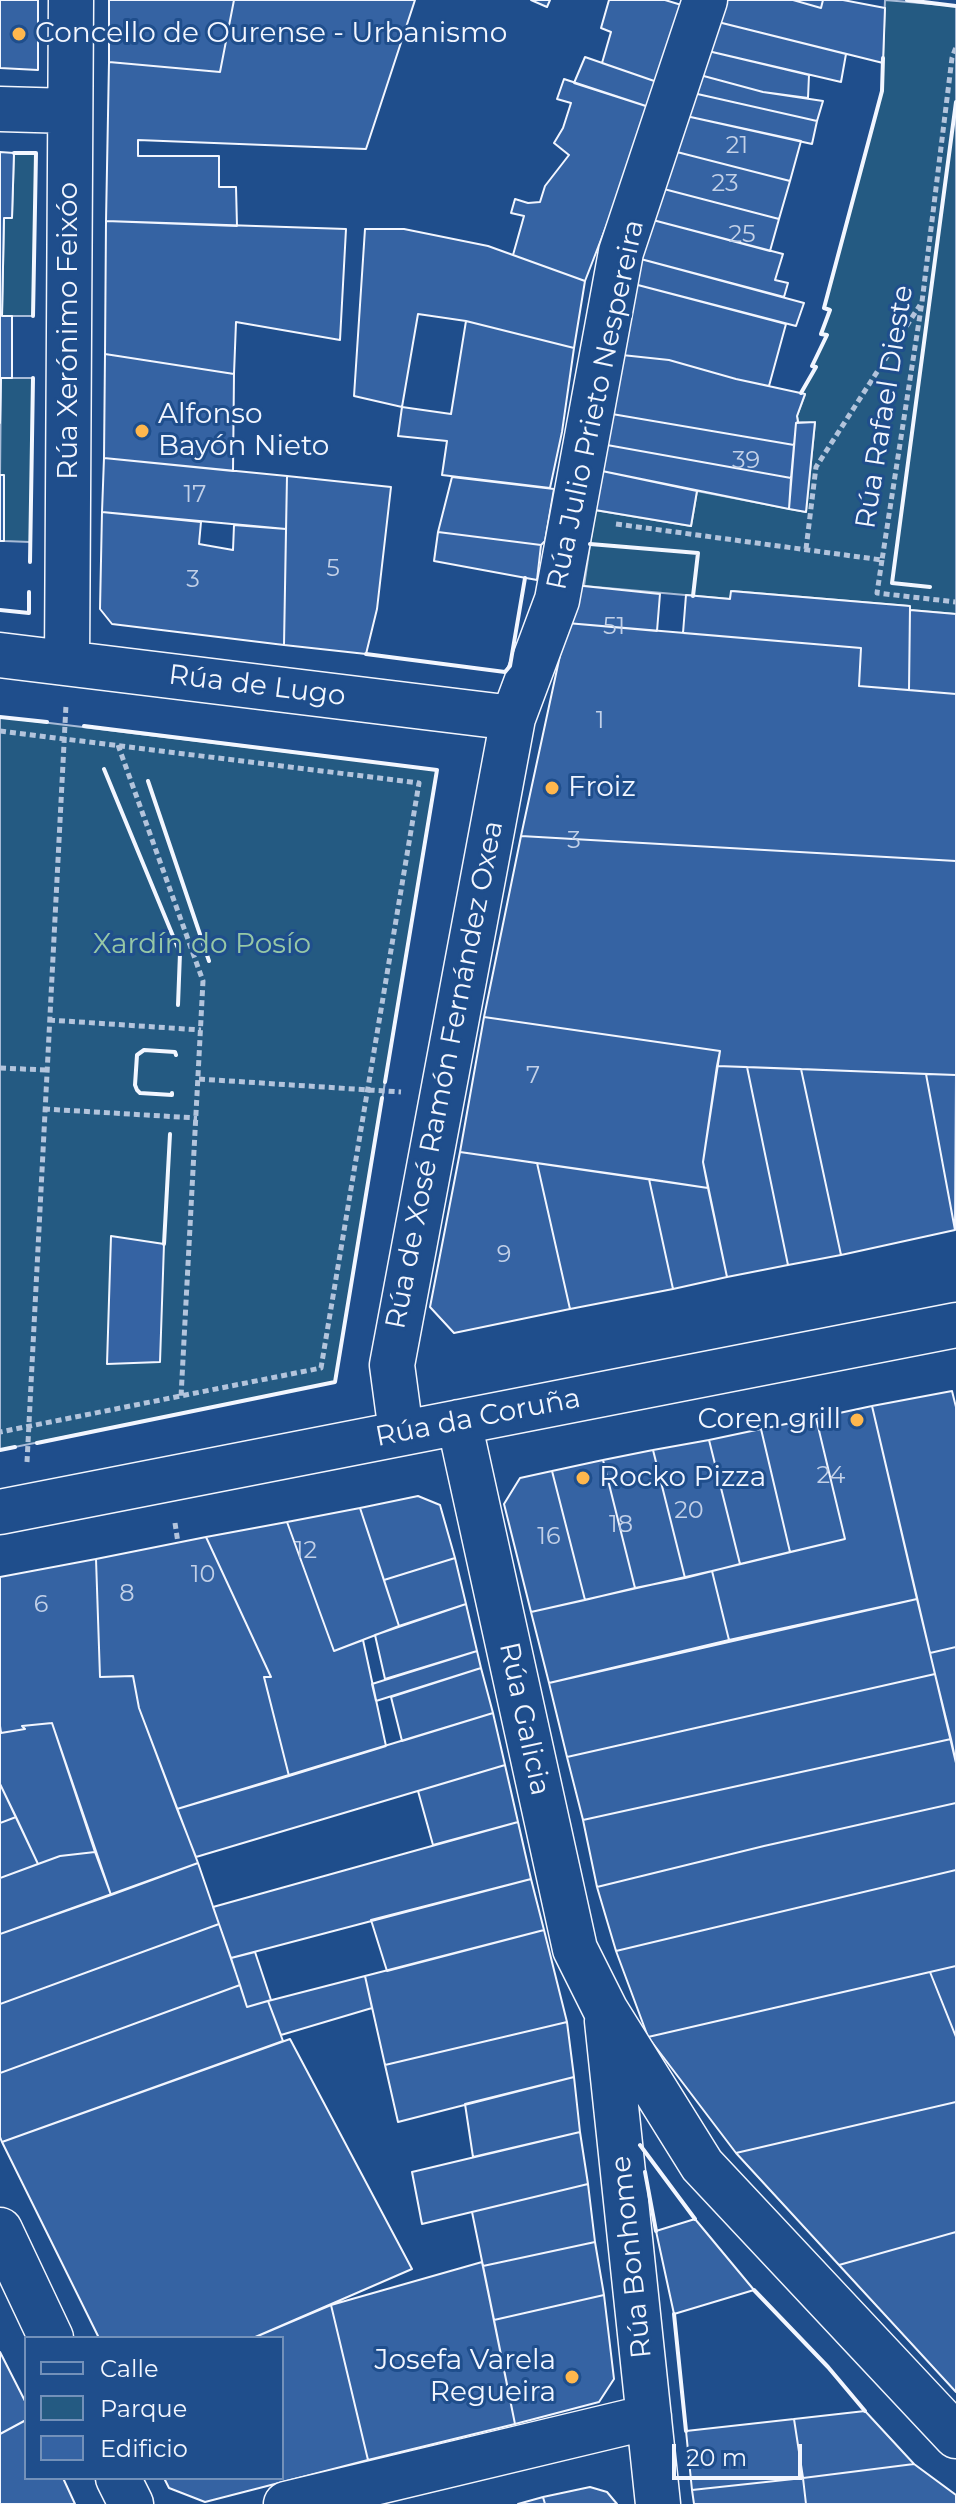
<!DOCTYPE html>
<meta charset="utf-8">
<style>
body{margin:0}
#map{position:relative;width:956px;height:2504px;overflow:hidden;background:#1f4e8c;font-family:Montserrat,sans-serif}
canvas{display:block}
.legend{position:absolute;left:24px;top:2336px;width:260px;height:144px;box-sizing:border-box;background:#1f4e8c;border:2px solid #7391ba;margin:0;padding:10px 14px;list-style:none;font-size:24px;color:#f2f6ff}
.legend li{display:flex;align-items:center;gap:16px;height:40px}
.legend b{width:40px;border:2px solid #7391ba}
.scale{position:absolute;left:672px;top:2444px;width:130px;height:36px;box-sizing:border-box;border:4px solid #f2f6ff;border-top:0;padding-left:10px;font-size:24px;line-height:28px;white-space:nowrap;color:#f2f6ff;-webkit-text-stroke:6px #1f4e8c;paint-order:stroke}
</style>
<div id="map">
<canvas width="956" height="2504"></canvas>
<ul class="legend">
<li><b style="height:10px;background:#1f4e8c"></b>Calle</li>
<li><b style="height:22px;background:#245a82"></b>Parque</li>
<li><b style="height:22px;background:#3563a3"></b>Edificio</li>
</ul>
<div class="scale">20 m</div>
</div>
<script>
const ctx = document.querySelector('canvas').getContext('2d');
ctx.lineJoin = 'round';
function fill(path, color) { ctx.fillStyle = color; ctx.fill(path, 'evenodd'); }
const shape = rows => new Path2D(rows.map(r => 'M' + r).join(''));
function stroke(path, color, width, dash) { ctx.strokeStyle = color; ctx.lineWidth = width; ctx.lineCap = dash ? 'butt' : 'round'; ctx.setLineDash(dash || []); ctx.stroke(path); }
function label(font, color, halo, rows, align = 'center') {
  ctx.font = font + ' Montserrat,sans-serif'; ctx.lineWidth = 6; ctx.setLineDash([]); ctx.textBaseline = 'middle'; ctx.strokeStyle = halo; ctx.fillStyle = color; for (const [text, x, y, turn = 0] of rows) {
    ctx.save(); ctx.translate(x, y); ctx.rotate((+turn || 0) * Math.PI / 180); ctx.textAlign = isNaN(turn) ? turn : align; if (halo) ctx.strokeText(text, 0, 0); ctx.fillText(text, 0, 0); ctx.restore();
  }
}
const green = shape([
 [885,0,956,6,956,614,910,610,909,606,732,591,730,599,584,586,595,510,691,526,697,491,806,512,815,423,798,422,797,416,805,395,801,393,816,367,812,366,826,336,821,334,830,310,824,308,882,91,885,0],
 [14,153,36,153,33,316,2,316,4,218,12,217,14,153],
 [1,378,33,378,30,542,4,541,4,476,0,475,1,378],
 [0,717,437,770,335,1382,0,1450,0,717]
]);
fill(green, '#245a82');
stroke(green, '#a8bbd7', 2);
const building = shape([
 [0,0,38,0,38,70,0,68,0,0],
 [109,0,234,0,220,72,109,62,109,0],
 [234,0,415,0,366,149,138,140,138,156,219,156,219,187,236,187,237,226,106,221,109,62,220,72,234,0],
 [531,0,550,0,547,7,531,0],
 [609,0,665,0,688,7,660,83,602,63,611,32,601,28,609,0],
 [724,0,793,0,821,8,823,0,843,0,885,8,883,63,718,22,724,0],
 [793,0,823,0,821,8,793,0],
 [718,22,846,54,841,82,708,51,718,22],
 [708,51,809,75,808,98,763,92,700,75,708,51],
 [585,57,660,83,652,108,574,83,585,57],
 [700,75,763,92,823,101,817,121,693,93,700,75],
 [564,79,652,108,585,281,513,255,524,216,511,213,515,199,528,203,540,202,545,186,569,155,554,143,563,128,571,103,557,99,564,79],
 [693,93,817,121,812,144,686,116,693,93],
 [686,116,801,141,790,181,673,151,686,116],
 [673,151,790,181,779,219,660,188,673,151],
 [0,152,14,153,12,218,4,218,2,316,12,316,12,378,1,378,0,423,0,152],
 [660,188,779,219,770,251,649,219,660,188],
 [649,219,783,254,775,280,788,283,784,297,637,258,649,219],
 [106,221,346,229,340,340,236,322,234,374,105,354,106,221],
 [365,229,404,229,488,246,585,281,574,348,466,321,418,314,402,407,354,396,365,229],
 [637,258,804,303,796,326,634,284,637,258],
 [634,284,786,324,769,386,736,379,669,360,622,355,634,284],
 [466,321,574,348,562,432,550,488,442,475,447,441,398,436,402,407,451,414,466,321],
 [105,354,234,374,233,471,104,458,105,354],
 [622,355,669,360,736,379,805,394,797,416,798,422,796,423,794,445,612,414,622,355],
 [612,414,794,445,791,478,607,445,612,414],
 [815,422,806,512,789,509,796,423,815,422],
 [607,445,791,478,789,509,602,471,607,445],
 [104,458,287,476,286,529,102,512,104,458],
 [602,471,697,491,691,526,595,510,602,471],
 [0,475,4,475,4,541,0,541,0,475],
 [287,476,391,487,377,609,366,654,284,645,287,476],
 [452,477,554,489,545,541,541,545,438,532,452,477],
 [102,512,201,522,199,544,233,550,234,525,286,529,284,645,112,624,100,609,102,512],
 [438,532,541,545,537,580,434,561,438,532],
 [574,585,660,594,657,631,567,623,574,585],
 [731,591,910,606,909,690,859,686,861,648,683,633,686,595,730,599,731,591],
 [910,610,956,614,956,694,909,690,910,610],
 [567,623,861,648,859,686,956,694,956,861,521,836,567,623],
 [521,836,956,861,956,1075,717,1066,720,1051,484,1017,521,836],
 [484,1017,720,1051,703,1162,708,1188,460,1152,484,1017],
 [717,1066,747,1067,788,1265,727,1277,703,1162,717,1066],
 [747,1067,801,1069,841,1255,788,1265,747,1067],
 [801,1069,926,1074,955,1230,841,1255,801,1069],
 [926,1074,956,1075,955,1230,926,1074],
 [460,1152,537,1163,570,1309,454,1333,430,1307,460,1152],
 [537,1163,649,1179,673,1289,570,1309,537,1163],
 [649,1179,708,1188,727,1277,673,1289,649,1179],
 [111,1236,164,1244,160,1362,107,1364,111,1236],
 [952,1391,956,1407,956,1647,930,1653,872,1406,952,1391],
 [872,1406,917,1599,729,1640,712,1571,845,1539,816,1418,872,1406],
 [816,1418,845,1539,790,1552,761,1429,816,1418],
 [761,1429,790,1552,740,1564,709,1440,761,1429],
 [709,1440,740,1564,685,1578,653,1450,709,1440],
 [653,1450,685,1578,635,1588,603,1460,653,1450],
 [603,1460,635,1588,585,1600,552,1471,603,1460],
 [552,1471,585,1600,531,1612,504,1504,520,1478,552,1471],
 [418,1496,440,1505,455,1558,384,1580,360,1508,418,1496],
 [360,1508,399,1626,334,1651,287,1522,360,1508],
 [287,1522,334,1651,363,1640,386,1746,289,1776,264,1677,271,1677,206,1537,287,1522],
 [206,1537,271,1677,264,1677,289,1776,177,1809,139,1708,133,1676,100,1677,96,1559,206,1537],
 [455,1558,466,1604,399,1626,384,1580,455,1558],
 [96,1559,100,1677,133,1676,139,1708,198,1863,111,1895,52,1723,22,1726,25,1729,1,1733,0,1726,0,1577,96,1559],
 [712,1571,729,1640,549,1683,531,1612,712,1571],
 [917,1599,935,1674,567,1757,549,1683,917,1599],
 [466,1604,477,1651,385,1679,375,1635,466,1604],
 [956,1647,956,1763,930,1653,956,1647],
 [477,1651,481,1668,376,1701,372,1684,477,1651],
 [481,1668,493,1713,402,1741,391,1697,481,1668],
 [935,1674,951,1739,583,1820,567,1757,935,1674],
 [493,1713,505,1765,196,1857,177,1809,493,1713],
 [52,1723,95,1852,60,1856,38,1864,0,1784,0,1726,1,1733,25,1729,22,1726,52,1723],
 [951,1739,956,1763,956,1803,764,1846,597,1887,583,1820,951,1739],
 [505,1765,518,1822,433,1845,418,1791,505,1765],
 [0,1784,16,1817,0,1823,0,1784],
 [956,1803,956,1870,616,1951,597,1887,764,1846,956,1803],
 [16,1817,38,1864,0,1878,0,1823,16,1817],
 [518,1822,531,1879,231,1958,213,1907,518,1822],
 [95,1852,111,1895,0,1934,0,1878,60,1856,95,1852],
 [198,1863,219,1924,0,2004,0,1934,198,1863],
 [956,1870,956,1966,648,2037,616,1951,956,1870],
 [531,1879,544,1930,387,1971,371,1920,531,1879],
 [219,1924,240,1985,0,2073,0,2004,219,1924],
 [544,1930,567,2022,385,2065,365,1976,544,1930],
 [255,1952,271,2000,247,2007,231,1958,255,1952],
 [956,1966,956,2037,930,1972,956,1966],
 [930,1972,956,2037,956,2102,736,2153,648,2037,930,1972],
 [365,1976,372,2008,281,2035,268,2001,365,1976],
 [240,1985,247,2007,268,2001,283,2041,2,2142,0,2137,0,2073,240,1985],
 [567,2022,574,2077,398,2122,385,2065,567,2022],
 [290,2039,412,2269,253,2338,99,2338,2,2142,290,2039],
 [574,2077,580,2132,473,2157,465,2104,574,2077],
 [956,2102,956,2232,839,2265,736,2153,956,2102],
 [580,2132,588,2184,422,2224,412,2172,580,2132],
 [588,2184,595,2242,483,2266,472,2212,588,2184],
 [695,2219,754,2290,674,2314,656,2231,695,2219],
 [956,2232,956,2392,839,2265,956,2232],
 [595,2242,604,2295,494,2320,483,2266,595,2242],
 [482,2262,515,2424,368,2460,331,2305,482,2262],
 [604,2295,614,2379,599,2402,515,2424,494,2320,604,2295],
 [331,2305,368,2460,205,2502,169,2488,164,2478,282,2478,282,2338,253,2338,331,2305],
 [0,2352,26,2403,26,2420,0,2434,0,2352],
 [865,2411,914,2464,803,2478,794,2419,865,2411],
 [794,2419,803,2478,692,2490,686,2431,794,2419],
 [26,2420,26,2478,63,2478,75,2504,0,2504,0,2434,26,2420],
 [914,2464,956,2495,956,2504,806,2504,803,2478,914,2464],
 [803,2478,806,2504,694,2504,692,2490,803,2478],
 [590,2487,607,2492,617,2504,545,2504,543,2497,590,2487],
 [543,2497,545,2504,518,2504,543,2497]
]);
fill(building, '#3563a3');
stroke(building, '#f2f6ff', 2);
const minor = shape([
 [0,109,70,111],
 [0,655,513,718],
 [67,663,71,0],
 [459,1422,575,1949,606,2011,702,2165,956,2436],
 [401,1432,392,1365,513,718,557,600,621,252,705,0],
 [0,1512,956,1325],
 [607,2021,658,2504],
 [0,2230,51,2338],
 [118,2478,131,2504],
 [286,2504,649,2417]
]);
stroke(minor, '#f2f6ff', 47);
stroke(shape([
 [616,524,882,560,922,302,952,58,956,47],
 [806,549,816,467,920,305],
 [882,560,877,593,956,602],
 [0,731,419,783,321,1368,0,1432],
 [118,745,203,981,181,1397],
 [49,1020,201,1030],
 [0,1068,46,1070],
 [199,1079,401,1092],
 [44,1109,197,1118],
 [27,1462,66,705],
 [175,1523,178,1543]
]), '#b3c4dc', 5, [6, 4]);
stroke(minor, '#1f4e8c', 44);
stroke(shape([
 [907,0,956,6],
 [14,153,36,153,33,316],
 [801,393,816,367,812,366,827,335,821,334,830,310,824,308,882,91,883,58],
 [590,544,698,553,693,596],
 [30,562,33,378],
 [930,587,892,583,956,102],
 [0,610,29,613,29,592],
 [366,654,505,672,510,666,525,578],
 [0,717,47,722],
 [84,726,437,770,385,1082],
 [104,769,180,953,178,1005],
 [148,781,209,961],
 [172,1093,172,1095,140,1093,137,1090,135,1085,137,1055,144,1050,175,1052,176,1055],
 [164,1244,170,1134],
 [37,1443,335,1382,382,1098],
 [0,1450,15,1447],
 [640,2145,695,2219],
 [645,2172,656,2231],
 [754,2290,828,2367,865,2411],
 [674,2314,686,2431]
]), '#f2f6ff', 4);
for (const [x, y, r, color] of [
 [19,34,8,"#ffb74d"],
 [142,431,8,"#ffb74d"],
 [552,788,8,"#ffb74d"],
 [857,1420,8,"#ffb74d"],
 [583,1478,8,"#ffb74d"],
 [572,2377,8,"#ffb74d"]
]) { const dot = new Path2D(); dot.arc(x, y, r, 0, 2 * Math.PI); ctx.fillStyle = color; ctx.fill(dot); stroke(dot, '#1f4e8c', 3); }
label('24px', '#c3d1e8', null, [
 ["21",737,146],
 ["23",725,184],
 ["25",742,235],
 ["39",746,461],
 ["17",195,495],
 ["5",333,569],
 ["3",193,580],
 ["51",614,627],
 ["1",600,721],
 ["3",574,841],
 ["7",533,1076],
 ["9",504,1255],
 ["24",831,1476],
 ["20",689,1511],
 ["18",621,1525],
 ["16",549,1537],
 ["12",306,1551],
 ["10",203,1575],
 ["8",127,1594],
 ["6",41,1605]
]);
label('28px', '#f2f6ff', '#1f4e8c', [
 ["Concello de Ourense - Urbanismo",35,34],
 ["Alfonso",158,415],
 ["Bayón Nieto",158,447],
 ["Froiz",568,788],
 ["Coren grill",841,1420,"right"],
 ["Rocko Pizza",599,1478],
 ["Josefa Varela",556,2361,"right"],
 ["Regueira",556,2393,"right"]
], 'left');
label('28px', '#f2f6ff', '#1f4e8c', [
 ["Rúa Xerónimo Feixóo",69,331,-90],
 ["Rúa Julio Prieto Nespereira",596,405,-78],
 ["Rúa Rafael Dieste",885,407,-81],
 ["Rúa de Lugo",257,686,7],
 ["Rúa de Xosé Ramón Fernández Oxea",445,1075,-79],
 ["Rúa da Coruña",478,1418,-11],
 ["Rúa Galicia",524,1719,78],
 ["Rúa Bonhome",632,2257,-96]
]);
label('28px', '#97c8a6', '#1f4e8c', [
 ["Xardín do Posío",202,945]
]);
</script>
